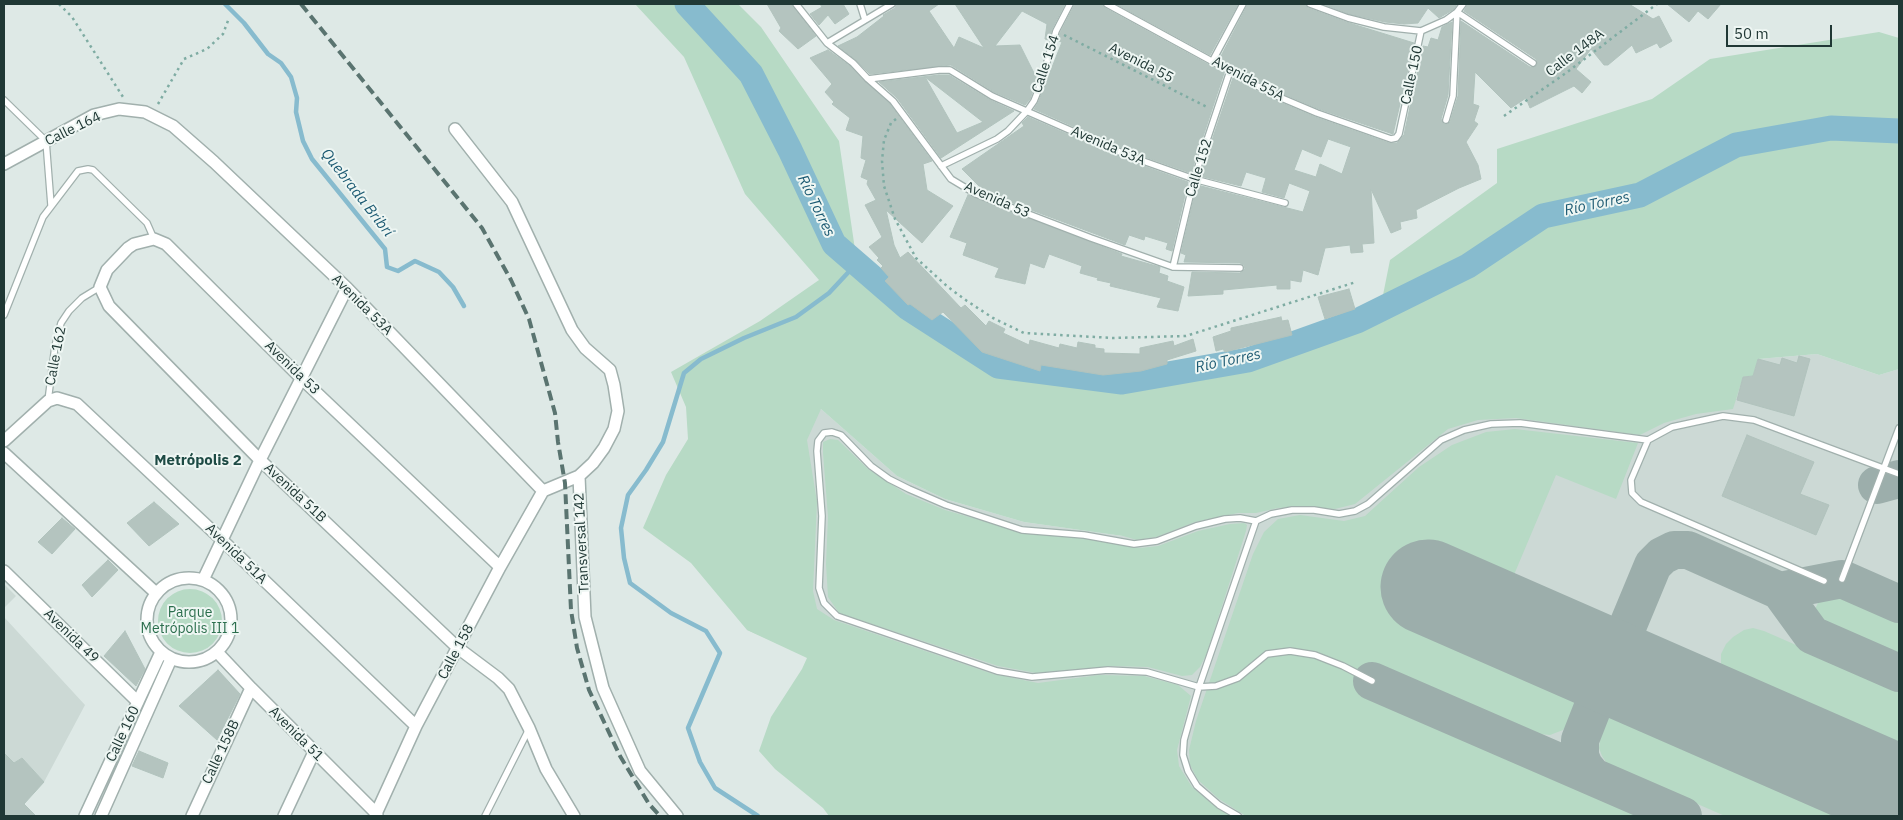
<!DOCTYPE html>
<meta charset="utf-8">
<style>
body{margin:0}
#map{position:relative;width:1903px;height:820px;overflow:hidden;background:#dee9e6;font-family:"IBM Plex Sans",sans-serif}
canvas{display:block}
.frame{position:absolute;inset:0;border:5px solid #203835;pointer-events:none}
.scale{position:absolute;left:1726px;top:25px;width:106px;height:22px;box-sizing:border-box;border:2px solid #203835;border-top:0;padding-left:6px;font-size:15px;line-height:18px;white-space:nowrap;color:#203835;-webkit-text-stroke:4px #eef6f3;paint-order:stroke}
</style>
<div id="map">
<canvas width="1903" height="820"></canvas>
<div class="frame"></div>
<div class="scale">50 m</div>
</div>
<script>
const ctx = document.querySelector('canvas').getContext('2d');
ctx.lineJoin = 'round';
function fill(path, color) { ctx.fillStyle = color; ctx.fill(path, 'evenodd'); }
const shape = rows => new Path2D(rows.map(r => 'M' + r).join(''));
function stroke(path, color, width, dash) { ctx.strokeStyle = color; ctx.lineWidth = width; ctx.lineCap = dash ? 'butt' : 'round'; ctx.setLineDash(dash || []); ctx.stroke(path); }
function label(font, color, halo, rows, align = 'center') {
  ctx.font = font + ' "IBM Plex Sans",sans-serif'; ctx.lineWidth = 4; ctx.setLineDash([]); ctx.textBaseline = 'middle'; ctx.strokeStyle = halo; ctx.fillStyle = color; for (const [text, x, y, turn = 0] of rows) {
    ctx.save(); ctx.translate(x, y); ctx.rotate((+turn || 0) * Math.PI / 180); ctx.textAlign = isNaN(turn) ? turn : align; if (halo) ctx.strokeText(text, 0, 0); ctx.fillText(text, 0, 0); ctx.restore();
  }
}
fill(shape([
 [1817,354,1879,375,1899,369,1899,816,1170,816,747,630,762,597,776,459,821,409,897,476,945,499,1024,522,1123,536,1464,405,1653,390,1753,376,1758,359],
 [4,584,16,596,4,608],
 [4,617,85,705,44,782,22,758,14,763,4,753]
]), '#ccd9d5');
fill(shape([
 [635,4,738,4,761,27,839,141,857,263,908,308,998,366,1122,382,1248,360,1357,321,1380,310,1390,260,1497,183,1497,149,1652,99,1710,59,1879,32,1899,38,1899,369,1879,375,1817,354,1758,359,1753,376,1743,377,1733,409,1696,414,1664,423,1640,435,1516,418,1478,420,1448,429,1355,504,1335,509,1296,507,1278,508,1256,513,1238,513,1195,522,1156,537,1137,540,1123,536,1024,522,945,499,897,476,821,409,807,440,817,502,813,591,817,609,834,620,993,674,1038,683,1099,675,1144,676,1178,685,1191,696,1177,750,1179,766,1192,787,1217,808,1231,816,829,816,823,808,775,769,759,751,771,717,802,669,807,658,747,630,691,563,643,528,666,475,688,439,686,407,671,372,760,321,819,280,745,194,684,57],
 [1515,429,1638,443,1616,499,1556,475,1508,589,1413,550,1394,603,1572,681,1575,692,1576,704,1572,718,1563,730,1550,735,1539,734,1381,667,1377,667,1366,690,1369,695,1648,816,1246,816,1219,799,1198,780,1190,765,1189,750,1196,721,1253,554,1264,532,1278,519,1300,515,1344,521,1365,516,1419,467,1452,445,1486,432],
 [830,439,838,440,868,469,906,494,945,510,1025,533,1083,538,1140,548,1158,546,1198,531,1230,524,1244,523,1247,525,1246,531,1207,653,1200,667,1192,675,1182,676,1148,667,1112,666,1036,673,998,666,839,613,828,597,826,564,828,517,823,453,823,442],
 '158 621a32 32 0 1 1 64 0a32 32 0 1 1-64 0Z',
 [1825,599,1845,599,1861,603,1899,617,1899,653,1821,619,1816,614,1815,609,1818,603],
 [1753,628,1764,631,1899,690,1899,758,1736,686,1727,677,1721,667,1721,654,1726,644,1733,637,1744,630],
 [1627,707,1639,710,1884,816,1725,816,1608,765,1602,756,1599,748,1601,733,1607,720,1615,712]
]), '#b7dac5');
stroke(shape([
 [225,4,244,23,268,54,281,63,291,77,297,98,296,112,303,141,312,159,385,249,387,267,398,271,415,261,439,272,453,287,464,306],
 [758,816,715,788,700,762,688,728,720,653,706,631,671,613,630,583,624,558,621,528,628,495,646,470,663,442,684,373,701,359,744,338,796,317,829,293,857,263]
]), '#87bbce', 4.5);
stroke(shape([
 [687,4,751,74,790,150,834,244,908,308,998,366,1122,382,1248,360,1357,321,1468,266,1543,216,1640,195,1736,145,1831,128,1899,131]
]), '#87bbce', 25);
stroke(shape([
 [1877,485,1899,479],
 [1780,591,1842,579,1899,604],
 [1582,655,1597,674,1599,684,1598,694],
 [1372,681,1683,816],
 [1642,681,1627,666,1622,655,1621,642,1653,565,1662,556,1674,550,1688,550,1780,591,1812,635,1899,673],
 [1593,777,1584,766,1580,756,1580,740,1598,694,1612,682,1621,679,1642,681]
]), '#9caeab', 38);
stroke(shape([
 [1428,587,1899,793]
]), '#9caeab', 95);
const building = shape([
 [767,4,791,4,816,36,798,49,779,31,781,28,767,4],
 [820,4,843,4,849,14,835,24,828,15,819,25,810,14,822,7,820,4],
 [897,4,939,4,929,11,954,48,959,37,984,48,955,4,1065,4,1052,29,1049,40,1045,39,1047,24,1022,11,995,46,1020,45,1037,79,1030,99,1025,105,994,92,951,65,870,74,856,60,838,46,857,37,884,16,883,15,895,8,897,4],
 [1075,4,1102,4,1105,8,1224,73,1191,173,1131,152,1034,109,1038,103,1062,42,1058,41,1060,33,1075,4],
 [1116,4,1238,4,1210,55,1116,4],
 [1248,4,1305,4,1308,8,1346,22,1414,43,1393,134,1319,109,1274,90,1219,60,1248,4],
 [1323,4,1457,4,1454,9,1439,18,1428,8,1418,23,1404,24,1385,22,1349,14,1323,4],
 [1468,4,1629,4,1653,19,1659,16,1672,41,1660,48,1657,43,1636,53,1632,45,1608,65,1604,65,1591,49,1576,69,1591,82,1582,93,1574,86,1530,108,1526,98,1511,108,1475,72,1473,104,1479,106,1474,121,1478,124,1466,142,1478,165,1481,179,1459,188,1416,210,1417,218,1400,222,1401,229,1391,233,1371,189,1374,243,1362,244,1363,252,1351,253,1350,245,1325,248,1318,275,1303,270,1301,282,1290,280,1290,289,1277,289,1277,285,1223,290,1223,294,1188,296,1192,272,1240,273,1245,269,1244,265,1240,263,1184,262,1186,255,1181,253,1197,185,1303,212,1310,191,1289,183,1284,198,1262,192,1266,178,1246,172,1241,186,1200,176,1233,78,1270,98,1315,117,1389,143,1397,143,1404,135,1423,46,1428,47,1431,38,1438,40,1442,27,1452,22,1448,95,1441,119,1444,124,1448,124,1450,122,1458,96,1461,21,1530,67,1535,67,1537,65,1536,59,1464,11,1468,4],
 [1328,139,1351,147,1342,174,1320,164,1316,177,1294,170,1302,149,1321,157,1328,139],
 [1667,4,1721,4,1708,19,1698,11,1689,22,1667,4],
 [828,50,850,66,890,104,932,161,923,164,927,190,953,206,922,243,886,210,894,245,900,258,908,252,961,308,965,305,986,326,989,321,1005,329,1003,333,1029,345,1030,340,1059,348,1060,344,1077,348,1078,342,1095,345,1095,348,1104,349,1104,353,1140,354,1140,348,1173,341,1174,346,1193,339,1196,351,1167,360,1167,364,1141,371,1103,375,1041,365,1040,371,982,352,943,312,932,320,910,304,908,305,885,281,889,277,881,268,883,266,877,260,879,258,869,247,882,237,865,205,876,200,867,184,868,180,861,177,866,160,861,158,863,136,846,130,850,118,832,104,834,102,825,92,832,84,810,58,828,50],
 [939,75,949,75,990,100,1014,111,941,158,897,98,879,82,939,75],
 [925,77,983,122,957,133,925,77],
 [1028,117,1127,160,1188,182,1172,251,1166,249,1168,243,1145,236,1144,240,1129,235,1125,245,986,193,962,169,1024,126,1022,123,1028,117],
 [968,195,1122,254,1121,256,1160,267,1159,273,1168,276,1167,281,1184,287,1178,311,1157,307,1161,298,1110,286,1111,283,1097,280,1098,278,1080,273,1082,266,1049,254,1044,268,1030,263,1025,284,995,277,999,268,963,255,967,243,950,237,968,195],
 [1349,289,1355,309,1325,319,1318,297,1349,289],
 [1281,317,1282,321,1288,320,1292,335,1225,352,1223,349,1216,351,1213,337,1231,331,1231,328,1281,317],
 [1799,356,1810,359,1794,416,1737,400,1743,377,1753,376,1758,359,1780,365,1782,358,1797,363,1799,356],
 [1747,435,1814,462,1800,494,1829,505,1816,535,1722,496,1747,435],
 [154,502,179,524,149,546,127,523,154,502],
 [62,518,75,529,52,554,38,542,62,518],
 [108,560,118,570,92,597,82,585,108,560],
 [125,631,145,669,136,686,104,656,125,631],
 [218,670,240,694,217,740,179,706,218,670],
 [139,751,168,763,163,778,132,766,139,751],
 [4,753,14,763,22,758,44,782,24,804,36,816,4,816,4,753]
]);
fill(building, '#b4c4bf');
stroke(building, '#b1c3bd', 1);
const lane = shape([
 [796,4,827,43,853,63,868,79,893,101,951,179,976,194,1091,238,1173,267,1240,268],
 [860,4,865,20],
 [1107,4,1272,94,1317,113,1391,139,1396,138,1399,134,1421,31],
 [1310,4,1348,18,1384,27,1421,31,1446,20,1457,12,1463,4],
 [1457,12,1533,63],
 [827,43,892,4],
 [1213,60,1243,4],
 [868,79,939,70,950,70,992,96,1129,156,1194,179,1285,203],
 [4,100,46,141,51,205],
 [1446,120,1453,96,1457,12],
 [941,166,997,139,1008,131,1027,111,1034,101,1040,86,1056,31,1070,4],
 [1173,267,1194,179,1230,71],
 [4,315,43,217,78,171,88,169,93,170,147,223,154,239],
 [48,401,55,346,61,323,69,311,82,298,100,287],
 [1256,521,1240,518,1225,519,1196,526,1157,541,1134,544,1084,535,1022,530,946,505,909,489,889,479,871,466,841,435,832,432,824,433,818,441,817,451,822,516,819,588,824,603,837,616,997,671,1032,677,1108,670,1147,672,1199,687,1216,686,1238,678,1267,654,1290,651,1315,655,1343,666,1372,681],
 [1842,579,1899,428],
 [1824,581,1641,502,1632,493,1631,480,1648,440,1672,427,1723,416,1754,420,1899,474],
 [485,816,529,729],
 [1238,816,1219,805,1197,786,1188,771,1183,755,1184,740,1199,687,1256,521,1271,514,1292,510,1314,510,1339,514,1355,511,1368,504,1441,440,1464,430,1491,424,1520,423,1648,440]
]);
const street = shape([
 [455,129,512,202,572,330,585,348,610,370,614,385,618,411,614,429,604,448,593,463,579,476,543,491],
 [4,164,94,115,119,109,145,112,173,126,214,162,347,288,543,491],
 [4,441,48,401,57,398,77,404,222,540,416,726],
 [4,453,156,593],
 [579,476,585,617,603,688,640,771,677,816],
 [500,567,301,378,166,244,154,239,134,244,128,248,107,270,100,287,109,306,260,460,458,648,498,678,509,689,529,728,546,769,574,816],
 [4,571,138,702],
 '147 620a42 42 0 1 1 84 0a42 42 0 1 1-84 0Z',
 [203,580,260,460,347,288],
 [217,652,251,688,377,814],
 [85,816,161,652],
 [101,816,171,659],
 [192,816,251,688],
 [284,816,314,752],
 [375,816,416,726,500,567,543,491]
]);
stroke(lane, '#a1b0ad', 8);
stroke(street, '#a1b0ad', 14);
stroke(shape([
 [59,4,72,17,123,97],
 [1064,35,1209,108],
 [158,104,184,59,207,49,223,34,229,18],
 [1504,116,1566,73,1657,4],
 [896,119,891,123,884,140,882,161,884,186,895,219,916,258,948,287,967,301,993,318,1024,333,1113,338,1186,336,1356,282]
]), '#7faca3', 2.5, [2.5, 4]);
stroke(lane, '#fff', 5.5);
stroke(street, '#fff', 11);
stroke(shape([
 [301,4,482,228,511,280,529,319,555,413,558,442,565,483,571,610,577,648,589,690,620,756,649,804,660,816]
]), '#5a7470', 4, [10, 5]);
label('14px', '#203835', '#eef6f3', [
 ["Calle 148A",1575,53,-37],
 ["Avenida 55",1141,63,27],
 ["Calle 154",1046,64,-72],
 ["Calle 150",1412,75,-78],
 ["Avenida 55A",1248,79,28],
 ["Calle 164",73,129,-26],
 ["Avenida 53A",1108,146,23],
 ["Calle 152",1199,168,-73],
 ["Avenida 53",997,200,24],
 ["Avenida 53A",362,305,45],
 ["Calle 162",56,356,-79],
 ["Avenida 53",292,368,44],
 ["Avenida 51B",295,493,43],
 ["Transversal 142",582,543,-93],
 ["Avenida 51A",236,554,44],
 ["Avenida 49",71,636,44],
 ["Calle 158",456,652,-62],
 ["Calle 160",123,734,-65],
 ["Avenida 51",296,734,45],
 ["Calle 158B",221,752,-65]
]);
label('14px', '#2b6e4d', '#eef6f3', [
 ["Parque",190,613],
 ["Metrópolis III 1",190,629]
]);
label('italic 15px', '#1c5a72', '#eef6f3', [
 ["Quebrada Bribrí",357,193,52],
 ["Río Torres",1597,204,-12],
 ["Río Torres",816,206,64],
 ["Río Torres",1228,361,-12]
]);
label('bold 15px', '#1d4a44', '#eef6f3', [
 ["Metrópolis 2",198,461]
]);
</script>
